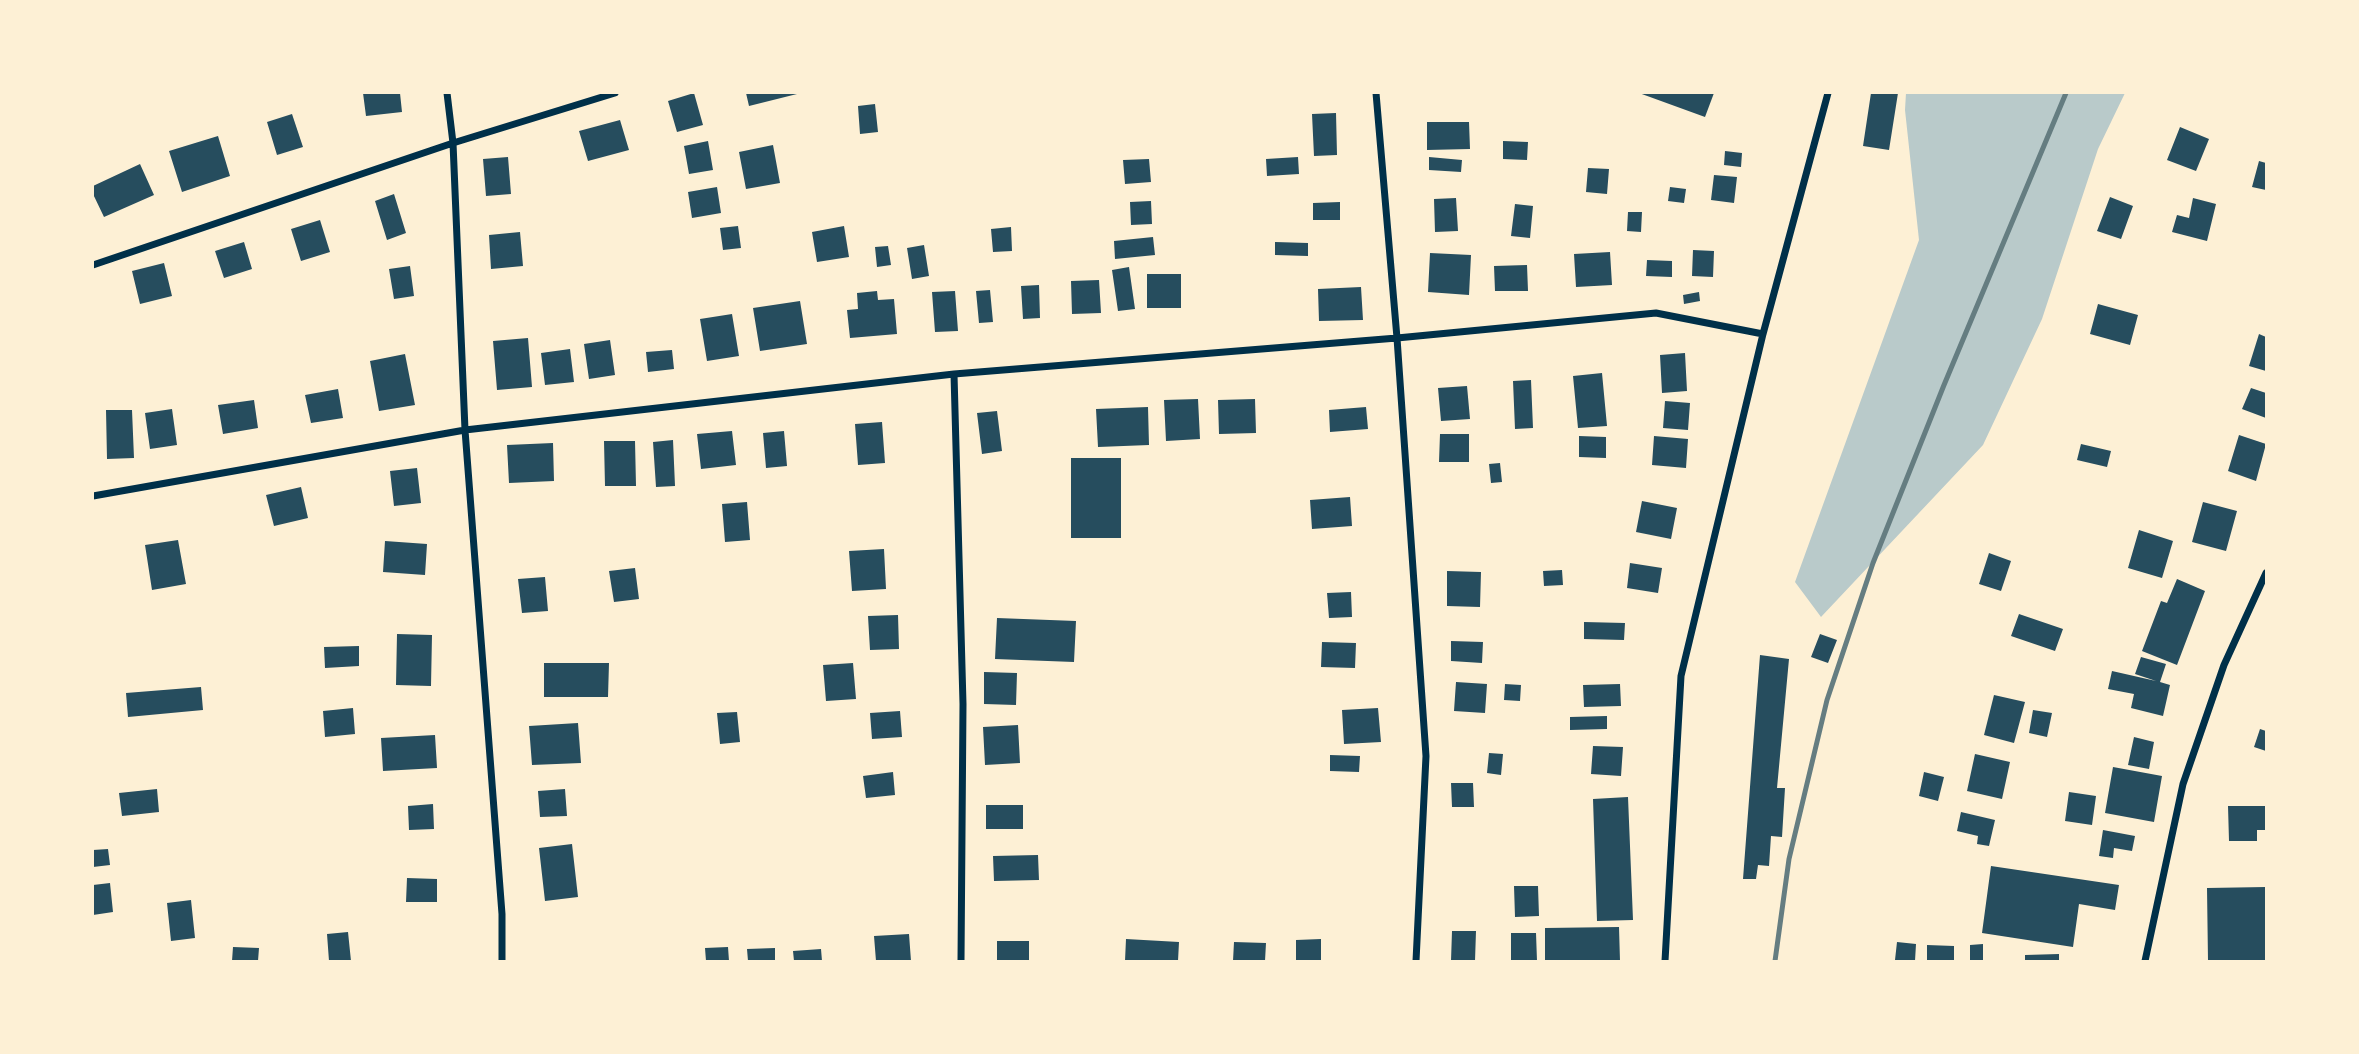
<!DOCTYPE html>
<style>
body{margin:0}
#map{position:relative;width:2359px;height:1054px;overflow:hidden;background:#fdf0d5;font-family:"Exo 2",sans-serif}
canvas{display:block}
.frame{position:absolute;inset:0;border:94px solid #fdf0d5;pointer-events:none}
</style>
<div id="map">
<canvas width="2359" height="1054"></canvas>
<div class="frame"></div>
</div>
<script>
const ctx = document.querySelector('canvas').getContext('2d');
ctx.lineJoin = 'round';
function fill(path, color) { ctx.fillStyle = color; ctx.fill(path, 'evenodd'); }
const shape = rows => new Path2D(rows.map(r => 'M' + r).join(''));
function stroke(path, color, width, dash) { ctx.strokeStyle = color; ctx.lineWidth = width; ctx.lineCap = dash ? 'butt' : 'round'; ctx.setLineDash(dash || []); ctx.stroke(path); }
fill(shape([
 [1906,93,2125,93,2098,149,2042,319,1983,445,1821,617,1795,582,1919,240,1905,110]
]), '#b9caca');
fill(shape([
 [363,93,400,93,402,112,366,116],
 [694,93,703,125,677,132,668,101],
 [746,93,797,93,797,94,749,106],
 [1639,93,1714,93,1705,117],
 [1871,93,1898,93,1889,150,1863,146],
 [875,104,878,132,860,134,858,106],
 [1336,113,1337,155,1314,156,1312,114],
 [292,114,303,147,277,155,267,122],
 [620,120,629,150,588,161,579,131],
 [1427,122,1469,122,1470,149,1427,150],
 [2180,127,2209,139,2196,171,2167,160],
 [218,136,230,176,182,192,169,151],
 [708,141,713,170,689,174,684,146],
 [1503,141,1528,142,1527,160,1503,159],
 [773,145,780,183,746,189,739,152],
 [1725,151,1742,153,1741,167,1724,165],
 [508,157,511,194,486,196,483,159],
 [1298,157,1299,174,1267,176,1266,159],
 [1429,157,1462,160,1461,172,1429,170],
 [1149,159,1151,182,1125,184,1123,160],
 [2259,161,2266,163,2266,190,2252,187],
 [140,164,154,195,104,217,93,194,93,186],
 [1588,168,1609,169,1607,194,1586,192],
 [1714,175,1737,177,1734,203,1711,200],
 [717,187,721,213,692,218,688,192],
 [1670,187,1686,189,1684,203,1668,201],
 [394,194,406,233,387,240,375,201],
 [2110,197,2133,206,2121,239,2097,231],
 [1456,198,1458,231,1435,232,1434,199],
 [2193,198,2216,204,2207,241,2172,232,2177,215,2189,218],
 [1151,201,1152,224,1131,225,1130,202],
 [1340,202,1340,220,1313,220,1313,203],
 [1515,204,1533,206,1530,238,1511,236],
 [1628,212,1642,212,1641,232,1627,231],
 [320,220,330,252,301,261,291,229],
 [738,226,741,248,723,250,720,228],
 [844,226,849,257,817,262,812,232],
 [1011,227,1012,251,993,252,991,229],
 [520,232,523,266,491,269,489,235],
 [1153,237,1155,255,1115,259,1114,241],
 [244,242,252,269,224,278,215,251],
 [1275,242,1308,243,1308,256,1275,255],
 [924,245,929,276,912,279,907,248],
 [888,246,891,265,877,267,875,247],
 [1693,250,1714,251,1713,277,1692,276],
 [1610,252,1612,285,1576,287,1574,254],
 [1430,253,1471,255,1469,295,1428,292],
 [1647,260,1672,261,1672,277,1646,276],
 [164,263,172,296,140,304,132,271],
 [1527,265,1528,291,1495,291,1494,266],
 [410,266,414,296,394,299,389,269],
 [1129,267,1135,309,1118,311,1112,270],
 [1147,274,1181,274,1181,308,1147,308],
 [1099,280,1101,313,1072,314,1071,281],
 [1039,285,1040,318,1023,319,1021,286],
 [1361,287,1363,320,1319,321,1318,289],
 [990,290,993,322,979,323,976,291],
 [877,291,878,300,894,299,897,334,850,338,847,310,858,309,857,293],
 [955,291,958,331,935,332,932,292],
 [1699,292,1700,301,1684,304,1683,295],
 [800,301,807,344,760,351,753,308],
 [2098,304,2138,315,2130,345,2090,334],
 [732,314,739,356,707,361,700,319],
 [2259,334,2266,337,2266,371,2249,366],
 [528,338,532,387,497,390,493,341],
 [610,340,615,375,589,379,584,344],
 [570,349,574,382,545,385,541,353],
 [672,350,674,369,648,372,646,352],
 [1685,353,1687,391,1662,393,1660,355],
 [405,354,415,405,379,411,370,361],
 [1602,373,1607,426,1578,428,1573,376],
 [1531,380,1533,428,1515,429,1513,381],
 [1467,386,1470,419,1441,421,1438,388],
 [2251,388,2266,393,2266,418,2242,409],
 [338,389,343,418,311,423,305,395],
 [1198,399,1200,439,1166,441,1164,400],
 [1255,399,1256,433,1219,434,1218,400],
 [254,400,258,428,223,434,218,405],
 [1665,401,1690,403,1688,430,1663,428],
 [1148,407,1149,445,1098,447,1096,409],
 [1366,407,1368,429,1330,432,1329,410],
 [172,409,177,445,150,449,145,413],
 [106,410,132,410,134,458,107,459],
 [997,411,1002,451,982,454,977,413],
 [882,422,885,463,858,465,855,424],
 [732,431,736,465,701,469,697,434],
 [784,431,787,466,766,468,763,433],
 [1440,434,1469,434,1469,462,1439,462],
 [2239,435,2266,444,2256,481,2228,471],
 [1579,436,1606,437,1606,458,1579,457],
 [1654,436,1688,439,1686,468,1652,465],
 [673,440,675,486,656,487,653,442],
 [604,441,635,441,636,486,605,486],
 [553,443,554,481,509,483,507,445],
 [2081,444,2111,451,2107,467,2077,460],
 [1071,458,1121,458,1121,538,1071,538],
 [1500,463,1502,482,1491,483,1489,464],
 [417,468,421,503,394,506,390,471],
 [301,487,308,518,274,526,266,495],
 [1350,497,1352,526,1312,529,1310,500],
 [1642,501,1677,508,1671,539,1636,532],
 [747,502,750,540,725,542,722,504],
 [2203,502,2237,511,2226,551,2192,542],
 [2139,530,2173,541,2162,578,2128,568],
 [178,540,186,584,152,590,145,545],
 [385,541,427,544,425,575,383,572],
 [884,549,886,589,852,591,849,551],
 [1989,553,2011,561,2001,591,1979,584],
 [1630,563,1662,568,1658,593,1627,588],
 [635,568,639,599,614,602,609,571],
 [1562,570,1563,585,1544,586,1543,571],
 [1447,571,1481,572,1480,607,1447,606],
 [545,577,548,611,522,613,518,579],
 [2177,579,2205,591,2177,665,2142,651,2161,601,2167,603],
 [1351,592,1352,617,1329,618,1327,593],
 [2019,614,2063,629,2055,651,2011,636],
 [898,615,899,649,870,650,868,616],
 [997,618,1076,621,1074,662,995,659],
 [1584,622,1625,623,1624,640,1584,639],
 [397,634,432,635,431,686,396,685],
 [1820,634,1837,640,1828,663,1811,657],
 [1451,641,1483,642,1482,663,1451,661],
 [1322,642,1356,643,1355,668,1321,667],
 [359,646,359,666,325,668,324,647],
 [1760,655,1789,659,1777,788,1785,788,1782,837,1771,836,1769,866,1758,865,1756,879,1743,879],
 [2141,657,2166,664,2160,682,2170,685,2163,716,2131,708,2134,694,2108,689,2112,671,2156,681,2135,674],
 [544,663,609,663,608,697,544,697],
 [853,663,856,699,826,701,823,665],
 [984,672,1017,673,1016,705,984,704],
 [1456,682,1487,684,1485,713,1454,711],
 [1505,684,1521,685,1520,701,1504,700],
 [1620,684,1621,706,1584,707,1583,685],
 [201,687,203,710,128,717,126,693],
 [1994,695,2025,702,2014,743,1984,735],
 [353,708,355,734,325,737,323,711],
 [1378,708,1381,742,1344,744,1342,710],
 [2033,710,2052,713,2047,737,2029,733],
 [900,711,902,737,872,739,870,713],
 [737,712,740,742,720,744,717,713],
 [1607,716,1607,729,1570,730,1570,717],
 [578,723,581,763,532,765,529,726],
 [1018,725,1020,763,985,765,983,727],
 [2260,729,2266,731,2266,751,2254,747],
 [435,735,437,768,383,771,381,738],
 [2134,737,2154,742,2149,769,2128,765],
 [1593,746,1623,747,1621,776,1591,774],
 [1489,753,1503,754,1501,775,1487,773],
 [1975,754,2010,762,2002,799,1967,791],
 [1330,755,1360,756,1359,772,1330,771],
 [2113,767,2162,776,2154,822,2105,813],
 [893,772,895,795,866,798,863,776],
 [1924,772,1944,777,1938,801,1919,796],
 [1451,783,1473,783,1474,807,1452,807],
 [157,789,159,812,122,816,119,793],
 [565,789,567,816,540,817,538,791],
 [2069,792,2096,796,2092,825,2065,821],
 [1628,797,1633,920,1597,921,1593,799],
 [433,804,434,829,409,830,408,806],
 [986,805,1023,805,1023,829,986,829],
 [2228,806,2266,806,2266,830,2257,830,2257,841,2229,841],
 [1961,812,1995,820,1989,846,1977,844,1978,836,1957,831],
 [2103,830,2135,836,2132,851,2114,848,2113,858,2099,856],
 [572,844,578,897,545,901,539,848],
 [108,849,110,865,93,867,93,850],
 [1038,855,1039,880,994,881,993,856],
 [1991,866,2119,885,2115,910,2079,904,2073,947,1982,933],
 [407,878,437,879,437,902,406,902],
 [110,883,113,912,93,915,93,885],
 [1514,886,1538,886,1539,916,1515,917],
 [2266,887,2266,961,2208,961,2207,888],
 [191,900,195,938,171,941,167,903],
 [1619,927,1620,961,1545,961,1545,928],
 [1452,931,1476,931,1475,961,1451,961],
 [348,932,351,961,329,961,327,934],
 [1511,933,1536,933,1537,961,1511,961],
 [909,934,911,961,876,961,874,936],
 [1126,939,1179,942,1178,961,1125,961],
 [1321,939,1321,961,1296,961,1296,940],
 [997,941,1029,941,1029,961,997,961],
 [1234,942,1266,943,1265,961,1233,961],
 [1897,942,1916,944,1915,961,1895,960],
 [1983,944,1983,961,1970,961,1970,945],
 [1927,945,1954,946,1954,961,1927,961],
 [233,947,259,948,258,961,232,961],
 [728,947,729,961,706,961,705,948],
 [775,948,775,961,748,961,747,949],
 [821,949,822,961,794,961,793,951],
 [2059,954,2059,961,2025,961,2025,955]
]), '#264d5e');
stroke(shape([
 [447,93,453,143,465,430,502,914,502,961],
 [1376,93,1397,338,1426,756,1416,961],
 [93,265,453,143,615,93],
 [954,374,963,704,961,961],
 [93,496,465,430,954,374,1397,338,1656,313,1763,334],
 [1665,961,1681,676,1763,334,1828,93],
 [2145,961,2183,784,2224,665,2266,573]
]), '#003049', 7);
stroke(shape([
 [1775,961,1789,859,1827,700,1873,563,1944,385,2066,93]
]), '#657d81', 5);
</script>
